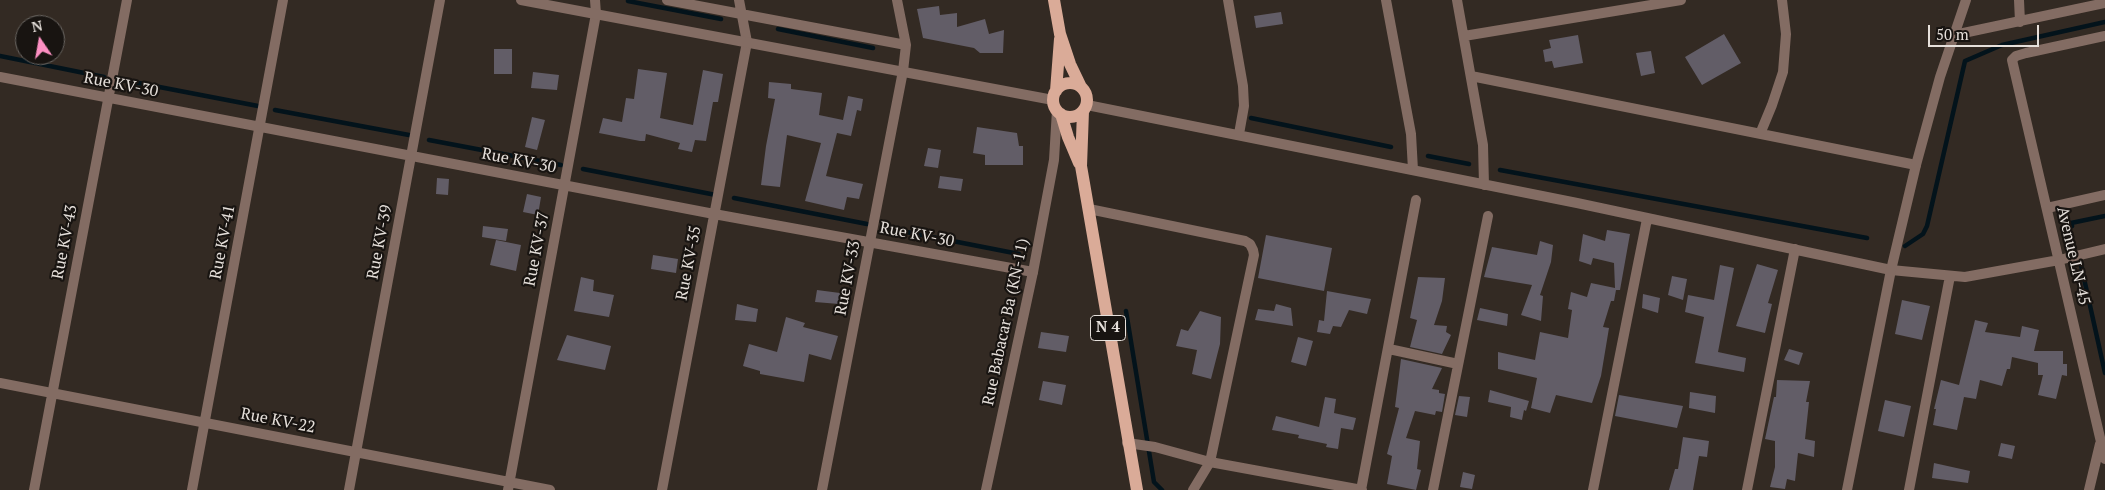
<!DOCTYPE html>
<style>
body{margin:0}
#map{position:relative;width:2105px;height:490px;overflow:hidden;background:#332a23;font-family:"PT Serif",serif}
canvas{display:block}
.north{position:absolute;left:15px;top:15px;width:50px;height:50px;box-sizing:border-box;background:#181411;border:1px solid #6a6662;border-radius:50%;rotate:348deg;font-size:14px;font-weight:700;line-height:20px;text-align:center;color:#e6e0db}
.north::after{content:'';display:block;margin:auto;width:18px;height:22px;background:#fc8fc2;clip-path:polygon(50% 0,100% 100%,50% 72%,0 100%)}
.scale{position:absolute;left:1928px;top:25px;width:111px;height:22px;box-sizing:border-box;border:2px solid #e6e0db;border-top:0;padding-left:6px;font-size:15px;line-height:18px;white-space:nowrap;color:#e6e0db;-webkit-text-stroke:4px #181411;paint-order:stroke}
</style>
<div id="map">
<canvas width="2105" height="490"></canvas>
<div class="north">N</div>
<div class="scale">50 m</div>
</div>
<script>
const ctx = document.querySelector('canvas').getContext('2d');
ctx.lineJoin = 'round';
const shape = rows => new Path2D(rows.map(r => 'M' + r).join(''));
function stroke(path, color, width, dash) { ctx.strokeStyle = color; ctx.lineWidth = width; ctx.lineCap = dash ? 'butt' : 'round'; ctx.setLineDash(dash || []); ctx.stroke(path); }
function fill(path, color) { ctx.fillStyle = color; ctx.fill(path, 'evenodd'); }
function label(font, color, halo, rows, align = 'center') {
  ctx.font = font + ' "PT Serif",serif'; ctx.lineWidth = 4.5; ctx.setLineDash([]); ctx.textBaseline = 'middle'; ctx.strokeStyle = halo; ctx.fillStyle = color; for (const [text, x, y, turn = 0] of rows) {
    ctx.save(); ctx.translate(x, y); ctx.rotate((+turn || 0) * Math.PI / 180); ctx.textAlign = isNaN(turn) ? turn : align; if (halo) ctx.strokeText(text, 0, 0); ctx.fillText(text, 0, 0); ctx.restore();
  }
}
stroke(shape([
 [628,1,721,19],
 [778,29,873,48],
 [0,56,104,77],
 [123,80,258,106],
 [275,110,409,135],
 [1251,118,1391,147],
 [429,140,561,165],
 [1428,156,1469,164],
 [583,169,716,195],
 [1500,170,1867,238],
 [734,198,867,224],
 [2072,226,2071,223,2105,216],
 [886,228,1019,254],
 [1905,246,1923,234,1927,226,1965,61,2002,45,2105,22],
 [2081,265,2105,373],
 [1126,311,1154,482,1162,490]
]), '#03131b', 4.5);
fill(shape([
 [939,6,940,15,957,13,957,27,985,19,989,34,1004,30,1003,53,980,53,974,48,923,38,917,9],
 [1281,12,1283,24,1256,28,1254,16],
 [1724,34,1741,63,1702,85,1685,57],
 [1578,35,1583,63,1554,68,1552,61,1545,62,1543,50,1551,48,1549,40],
 [494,49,512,49,512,74,494,74],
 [1651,51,1655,73,1641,76,1636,53],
 [638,69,667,73,660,118,693,125,703,70,723,74,718,102,713,102,706,141,695,140,692,152,678,149,680,143,646,134,645,141,640,141,599,133,603,118,622,122,626,98,634,99],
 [533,72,559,75,557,90,531,88],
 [769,82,791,84,791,89,822,93,819,115,843,120,848,96,863,99,861,111,857,110,851,136,837,133,826,176,863,184,859,199,847,197,844,210,805,201,821,143,787,135,780,187,761,185,766,146,775,99,768,98],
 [532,117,545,120,537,150,525,147],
 [977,127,1017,133,1019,146,1023,146,1023,165,985,165,985,155,973,153],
 [928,148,941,150,938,168,924,166],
 [940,176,963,179,961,191,938,188],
 [437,178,449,179,448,195,436,194],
 [527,194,541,197,538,215,523,212],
 [483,226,508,229,506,241,482,237],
 [1607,230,1630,234,1620,290,1616,290,1614,301,1611,301,1603,327,1609,328,1601,376,1592,403,1556,395,1550,413,1531,408,1537,378,1498,369,1498,352,1535,360,1540,332,1568,338,1572,310,1568,309,1571,292,1587,297,1591,283,1615,288,1614,263,1593,258,1591,265,1579,261,1583,234,1605,241],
 [1266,235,1332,248,1324,291,1258,278],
 [496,240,521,245,516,271,490,265],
 [1540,241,1553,245,1551,262,1540,295,1543,296,1541,321,1521,315,1532,285,1484,277,1492,247,1537,255],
 [653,255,678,259,676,273,651,269],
 [1757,264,1778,270,1768,303,1772,304,1765,333,1736,326],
 [1720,265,1734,268,1718,352,1746,358,1744,372,1695,363,1704,317,1685,312,1688,295,1714,300],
 [1672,276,1687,279,1683,300,1668,295],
 [581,277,594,280,593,291,614,295,609,317,574,311],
 [1418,277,1445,278,1442,301,1434,325,1447,326,1446,332,1451,335,1442,354,1410,347,1417,320,1410,318],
 [817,290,840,293,839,304,815,302],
 [1327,291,1371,299,1367,314,1349,310,1341,327,1333,326,1330,334,1317,332,1319,320,1324,321],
 [1643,294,1660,298,1658,313,1642,308],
 [1902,300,1930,306,1922,340,1895,334],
 [737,304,758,309,756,322,735,320],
 [1276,304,1291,308,1293,326,1255,320,1258,309,1274,311],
 [1480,308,1508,314,1507,326,1477,320],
 [1200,311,1221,317,1220,344,1211,379,1192,374,1197,350,1176,346,1181,329,1188,331],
 [786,317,805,323,803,327,838,336,831,360,809,354,804,382,760,374,760,371,743,366,749,344,777,352],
 [1975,320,1988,323,1985,332,2020,337,2022,326,2039,330,2034,351,2063,351,2063,364,2067,364,2067,376,2062,375,2056,399,2038,395,2043,375,2038,375,2038,363,2012,357,2010,369,2007,369,2002,386,1980,380,1976,399,1964,397,1957,430,1933,425,1936,409,1934,409,1941,380,1959,385],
 [1041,332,1069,336,1066,352,1038,348],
 [567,335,611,346,605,370,557,360],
 [1298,337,1313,341,1306,366,1291,362],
 [1789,349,1803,353,1799,365,1784,360],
 [1401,359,1442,368,1432,389,1439,390,1439,393,1445,394,1442,412,1436,411,1435,415,1415,411,1406,438,1420,441,1417,469,1421,470,1416,490,1387,484,1392,456,1387,454,1399,408,1395,407],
 [1777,380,1810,381,1806,402,1809,402,1805,439,1815,441,1814,457,1798,453,1795,481,1787,479,1785,489,1770,487,1775,467,1775,441,1765,439,1774,397,1776,397],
 [1043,381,1066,385,1062,405,1039,400],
 [1490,390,1529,401,1526,411,1524,410,1522,420,1510,417,1511,407,1488,402],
 [1690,392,1716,396,1715,413,1689,408],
 [1619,395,1683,406,1677,428,1615,416],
 [1459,396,1470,397,1467,417,1455,415],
 [1325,397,1336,399,1334,413,1356,418,1353,430,1341,428,1338,449,1326,447,1327,444,1298,438,1299,435,1272,430,1276,416,1319,427],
 [1885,400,1911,406,1904,437,1878,431],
 [1683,437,1709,441,1707,457,1699,456,1693,490,1669,490,1675,469,1678,469],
 [2001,443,2015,446,2012,459,1998,456],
 [1934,463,1970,471,1968,483,1932,478],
 [1463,472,1475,475,1472,489,1460,487]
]), '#625d67');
stroke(shape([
 [667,0,906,45],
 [1228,0,1243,86,1244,106,1239,134],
 [1386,0,1411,134,1413,170],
 [1457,0,1483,145,1484,185],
 [2019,0,2020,22],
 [1954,35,2105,3],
 [1464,36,1681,0],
 [2105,36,2026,53,2016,56,2012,60,2105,459],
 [1471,76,1916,165],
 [0,77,714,214,1033,272],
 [1087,105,1577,203,1891,270,1965,277,2059,260,2105,249],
 [1760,134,1772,105,1783,72,1786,34,1782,0],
 [2047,208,2105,195],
 [1089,209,1245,241,1250,244,1253,250,1254,255,1210,462,1193,490],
 [1389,349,1458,364],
 [0,383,550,490],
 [1127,443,1155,447,1210,462,1362,490],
 [34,490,127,0],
 [192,490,283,0],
 [349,490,440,0],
 [508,490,596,14,595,0],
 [662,490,747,42,739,0],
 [822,490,903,71,906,45,897,0],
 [1361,490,1416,200],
 [1433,490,1488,216],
 [1593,490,1647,219],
 [1747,490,1795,249],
 [1909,490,1950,276],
 [2089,490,2100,444]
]), '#836c63', 10);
stroke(shape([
 [521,0,1053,100],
 [986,490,1033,272,1054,160,1057,110],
 [1847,490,1891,270,1916,165,1940,77,1966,0]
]), '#836c63', 10);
stroke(shape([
 [1054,0,1060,34,1070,64,1081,87],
 '1053 100a17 17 0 1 1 34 0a17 17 0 1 1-34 0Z',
 [1056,91,1060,39],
 [1083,111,1081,166,1137,490],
 [1061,114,1068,137,1079,163]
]), '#daab98', 12);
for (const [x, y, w] of [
 [1108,328,35]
]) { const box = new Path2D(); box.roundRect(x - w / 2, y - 12.5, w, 25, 4); ctx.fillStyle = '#181411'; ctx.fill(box); stroke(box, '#e6e0db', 1); }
label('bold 15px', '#e6e0db', null, [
 ["N 4",1108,328]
]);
label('16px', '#e6e0db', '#181411', [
 ["Rue KV-30",121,85,11],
 ["Rue KV-30",519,161,11],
 ["Rue KV-30",917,235,11],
 ["Rue KV-43",65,242,-79],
 ["Rue KV-41",223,242,-79],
 ["Rue KV-39",380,242,-79],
 ["Rue KV-37",537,249,-79],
 ["Avenue LN-45",2073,256,77],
 ["Rue KV-35",689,263,-79],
 ["Rue KV-33",848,278,-79],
 ["Rue Babacar Ba (KN-11)",1006,322,-78],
 ["Rue KV-22",278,421,11]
]);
</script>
